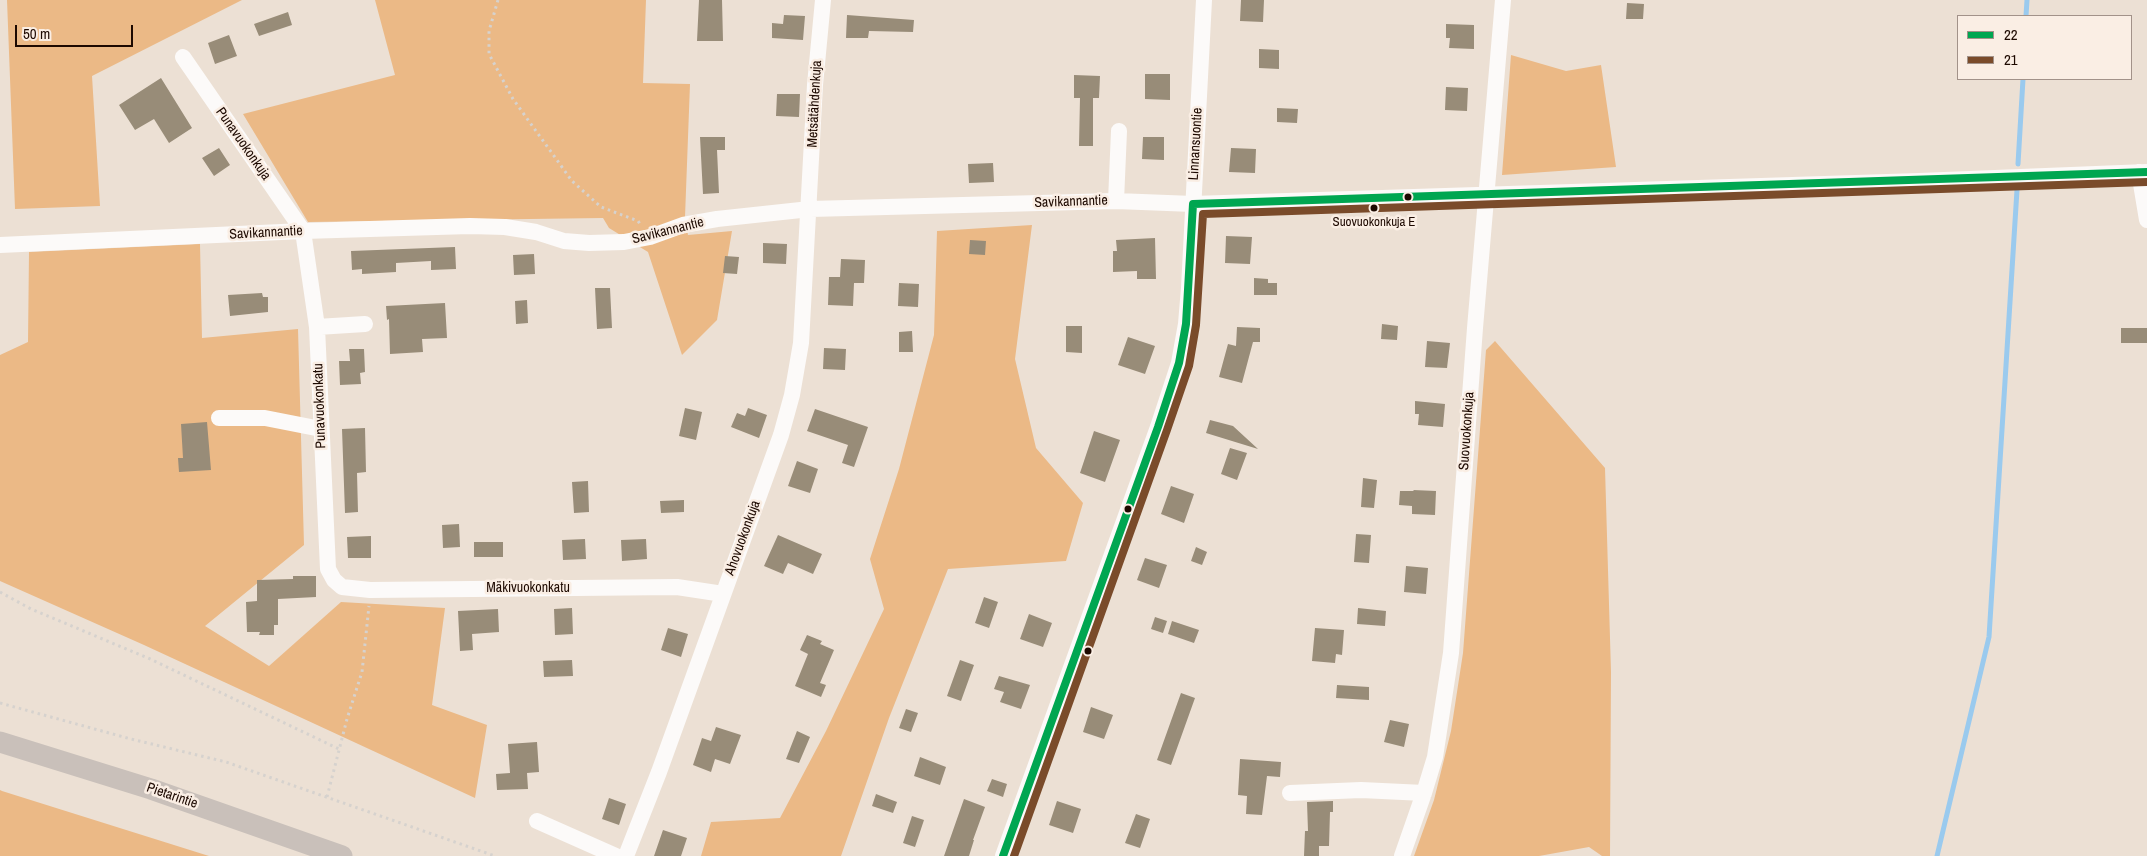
<!DOCTYPE html>
<meta charset="utf-8">
<style>
body{margin:0}
#map{position:relative;width:2147px;height:856px;overflow:hidden;background:#ece0d4;font-family:"Archivo Narrow",sans-serif}
canvas{display:block}
.legend{position:absolute;left:1957px;top:15px;width:175px;height:65px;box-sizing:border-box;background:#faeee4;border:1px solid #a29289;margin:0;padding:6px 9px;list-style:none;font-size:15px;color:#1d0900}
.legend li{display:flex;align-items:center;gap:10px;height:25px}
.legend b{width:25px;border:1px solid #a29289}
.scale{position:absolute;left:15px;top:25px;width:118px;height:22px;box-sizing:border-box;border:2px solid #1d0900;border-top:0;padding-left:6px;font-size:15px;line-height:18px;white-space:nowrap;color:#1d0900;-webkit-text-stroke:4px #faeee4;paint-order:stroke}
</style>
<div id="map">
<canvas width="2147" height="856"></canvas>
<ul class="legend">
<li><b style="height:6px;background:#00a651"></b>22</li>
<li><b style="height:6px;background:#7a4b2a"></b>21</li>
</ul>
<div class="scale">50 m</div>
</div>
<script>
const ctx = document.querySelector('canvas').getContext('2d');
ctx.lineJoin = 'round';
function fill(path, color) { ctx.fillStyle = color; ctx.fill(path, 'evenodd'); }
const shape = rows => new Path2D(rows.map(r => 'M' + r).join(''));
function stroke(path, color, width, dash) { ctx.strokeStyle = color; ctx.lineWidth = width; ctx.lineCap = dash ? 'butt' : 'round'; ctx.setLineDash(dash || []); ctx.stroke(path); }
function label(font, color, halo, rows, align = 'center') {
  ctx.font = font + ' "Archivo Narrow",sans-serif'; ctx.lineWidth = 5; ctx.setLineDash([]); ctx.textBaseline = 'middle'; ctx.strokeStyle = halo; ctx.fillStyle = color; for (const [text, x, y, turn = 0] of rows) {
    ctx.save(); ctx.translate(x, y); ctx.rotate((+turn || 0) * Math.PI / 180); ctx.textAlign = isNaN(turn) ? turn : align; if (halo) ctx.strokeText(text, 0, 0); ctx.fillText(text, 0, 0); ctx.restore();
  }
}
fill(shape([
 [7,0,242,0,92,76,100,206,15,209],
 [375,0,646,0,643,83,690,84,685,217,688,235,732,231,717,320,682,355,648,252,609,228,603,218,308,222,243,114,395,75],
 [1511,55,1566,71,1601,65,1616,167,1502,175],
 [1032,225,1015,359,1036,448,1083,503,1066,561,948,569,889,718,841,856,701,856,711,822,780,818,826,731,884,609,870,559,899,469,934,335,937,231],
 [200,244,202,338,298,329,304,545,205,626,269,666,341,602,445,608,432,705,487,725,475,798,144,645,0,581,0,355,28,342,29,252],
 [1495,341,1605,468,1611,672,1610,856,1602,856,1589,847,1539,856,1414,856,1434,800,1451,731,1463,653,1486,350],
 [0,790,2,791,209,856,0,856]
]), '#ebb986');
stroke(shape([
 [2026,16,2027,0],
 [2018,164,2023,79],
 [1937,856,1989,637,2017,190]
]), '#9acaee', 5);
fill(shape([
 [699,0,722,0,723,41,697,41],
 [1241,0,1264,0,1263,22,1240,21],
 [1627,3,1644,4,1643,19,1626,19],
 [288,12,292,25,259,36,254,24],
 [784,15,805,16,803,40,772,38,772,23,783,24],
 [847,15,914,20,913,32,869,31,868,38,846,38],
 [1446,24,1474,25,1474,49,1449,48,1450,38,1446,38],
 [229,35,237,56,215,64,208,43],
 [1259,49,1279,50,1279,69,1259,68],
 [1145,74,1170,74,1170,100,1145,99],
 [1074,75,1100,76,1099,98,1093,98,1093,146,1079,146,1080,98,1074,98],
 [161,78,192,128,169,143,154,119,135,130,119,105],
 [1446,87,1468,88,1467,111,1445,110],
 [777,94,800,94,799,117,776,116],
 [1277,108,1298,109,1297,123,1277,122],
 [700,137,725,137,725,150,717,150,719,193,703,194],
 [1143,137,1164,137,1164,160,1142,159],
 [219,148,230,165,214,176,202,158],
 [1231,148,1256,149,1255,173,1229,172],
 [993,163,994,182,969,183,968,164],
 [1226,236,1252,237,1250,264,1225,263],
 [1155,238,1156,279,1137,279,1137,271,1113,272,1113,251,1117,251,1116,240],
 [970,240,986,241,985,255,969,254],
 [763,243,787,244,786,264,763,263],
 [455,247,456,269,431,270,431,261,396,263,396,272,362,274,362,269,352,270,351,251],
 [534,254,535,274,514,275,513,255],
 [725,256,739,257,737,274,723,273],
 [841,259,865,260,864,283,854,283,853,306,828,305,829,277,840,277],
 [1254,278,1268,279,1268,283,1277,283,1277,295,1254,295],
 [899,283,919,284,918,307,898,306],
 [595,288,610,288,612,328,597,329],
 [262,293,263,297,268,297,268,312,230,316,228,295],
 [527,300,528,323,516,324,515,301],
 [445,303,447,338,422,339,423,352,390,354,389,319,387,320,386,306],
 [1382,324,1398,326,1397,340,1381,339],
 [1066,326,1082,326,1082,353,1066,352],
 [1237,327,1260,328,1260,342,1253,342,1242,383,1219,377,1228,344,1236,346],
 [2121,328,2147,328,2147,343,2121,343],
 [912,331,913,352,899,352,899,332],
 [1128,337,1155,346,1145,374,1118,365],
 [1427,341,1450,343,1447,368,1425,367],
 [824,348,846,349,845,370,823,369],
 [349,349,364,349,365,372,360,373,361,384,340,385,339,361,350,361],
 [1415,401,1445,404,1443,427,1418,425,1419,414,1415,414],
 [685,408,702,412,696,440,679,436],
 [748,408,767,415,759,438,731,427,737,413,745,416],
 [815,409,868,427,854,467,842,463,848,445,807,431],
 [1210,420,1233,426,1258,449,1206,433],
 [207,422,211,470,179,472,178,458,183,458,181,424],
 [365,428,366,472,357,473,358,512,345,513,342,429],
 [1094,431,1120,440,1105,482,1080,473],
 [1230,448,1247,453,1237,480,1221,474],
 [797,461,818,469,810,493,788,486],
 [1363,478,1377,480,1374,508,1361,507],
 [588,481,589,512,574,513,572,482],
 [1171,486,1194,494,1184,523,1161,514],
 [1413,490,1436,491,1435,515,1412,514,1412,506,1399,505,1400,491,1414,491],
 [684,500,684,512,661,513,660,501],
 [459,524,460,547,443,548,442,525],
 [1356,534,1371,535,1369,563,1354,562],
 [778,535,822,554,813,574,788,563,783,574,764,566],
 [371,536,371,558,348,558,347,537],
 [585,539,586,559,563,560,562,540],
 [646,539,647,559,622,561,621,540],
 [474,542,503,542,503,557,474,557],
 [1196,547,1207,552,1202,565,1191,561],
 [1145,558,1167,565,1159,588,1137,580],
 [1406,566,1428,568,1426,594,1404,592],
 [293,576,316,576,316,597,278,599,278,625,274,625,274,635,259,635,260,632,247,632,246,602,257,601,257,580,293,579],
 [984,597,998,602,989,628,975,623],
 [572,608,573,634,555,635,554,609],
 [1358,608,1386,611,1385,626,1357,624],
 [498,609,499,632,472,634,473,650,460,651,458,611],
 [1029,614,1052,623,1043,647,1020,639],
 [1155,617,1167,621,1163,633,1151,629],
 [1172,621,1199,630,1194,643,1168,634],
 [668,628,688,634,681,657,661,650],
 [1315,628,1344,630,1342,655,1336,654,1335,663,1312,661],
 [807,635,822,641,820,644,834,650,820,683,826,685,821,697,795,686,808,654,800,650],
 [572,660,573,676,544,677,543,661],
 [960,660,974,665,961,701,947,696],
 [999,676,1030,685,1021,709,1000,702,1004,692,994,689],
 [1337,685,1369,687,1369,700,1336,698],
 [1181,693,1195,698,1171,765,1157,760],
 [1091,707,1113,715,1104,739,1083,732],
 [906,709,918,713,911,732,899,728],
 [1390,720,1409,724,1404,747,1384,742],
 [716,727,741,735,730,764,715,759,711,772,693,765,702,738,711,741],
 [797,731,810,737,799,763,786,759],
 [537,742,539,772,527,773,528,789,497,790,496,774,510,773,508,744],
 [920,757,946,767,940,785,914,776],
 [1240,759,1281,762,1280,777,1267,776,1262,815,1246,814,1247,796,1238,795],
 [992,779,1007,784,1003,797,987,791],
 [876,794,897,802,893,813,872,806],
 [609,798,626,804,619,825,602,819],
 [964,799,985,807,973,840,974,840,969,856,944,856],
 [1057,801,1081,809,1073,833,1049,825],
 [1333,801,1333,812,1330,812,1329,846,1319,846,1319,856,1304,856,1305,831,1308,831,1307,802],
 [1136,814,1150,819,1140,848,1125,843],
 [912,816,924,820,915,847,903,843],
 [663,830,687,838,681,856,654,856]
]), '#988c78');
stroke(shape([
 [498,0,489,31,489,54,513,99,572,181,601,207,638,221,640,224],
 [0,592,31,609,148,658,339,749],
 [0,703,131,739,226,762,495,856],
 [327,797,347,719,362,672,369,606]
]), '#d6d2ce', 3, [2.5, 4]);
stroke(shape([
 [183,57,303,231,317,327,328,569,334,580,342,587,370,590,677,587,723,594],
 [2139,172,2147,220],
 [1116,201,1119,131],
 [0,245,303,231,470,226,505,227,536,232,564,241,589,243,624,242,650,237,683,225,717,219,810,209,1116,201,1193,204,1919,181,2147,172],
 [317,327,365,324],
 [219,418,265,418,321,429],
 [1290,793,1361,790,1424,793],
 [537,821,616,856],
 [626,856,659,772,781,435,792,395,801,343,815,85,823,0],
 [1003,856,1158,427,1179,363,1186,324,1189,288,1204,0],
 [1402,856,1424,793,1435,757,1451,653,1475,328,1503,0]
]), '#fcfaf9', 16);
stroke(shape([
 [0,742,151,789,342,856]
]), '#c9c0ba', 21);
stroke(shape([
 [1003,856,1158,427,1179,363,1186,324,1193,204,2147,172]
]), '#00a651', 8);
stroke(shape([
 [1014,856,1167,430,1189,366,1196,325,1203,214,2147,182]
]), '#7a4b2a', 8);
for (const [x, y, r, color] of [
 [1408,197,4.5,"#1d0900"],
 [1374,208,4.5,"#1d0900"],
 [1128,509,4.5,"#1d0900"],
 [1088,651,4.5,"#1d0900"]
]) { const dot = new Path2D(); dot.arc(x, y, r, 0, 2 * Math.PI); ctx.fillStyle = color; ctx.fill(dot); stroke(dot, '#faeee4', 2); }
label('13px', '#1d0900', '#faeee4', [
 ["Suovuokonkuja E",1374,223]
]);
label('14px', '#1d0900', '#faeee4', [
 ["Metsätähdenkuja",815,104,-87],
 ["Punavuokonkuja",243,144,55],
 ["Linnansuontie",1196,144,-87],
 ["Savikannantie",1071,202,-2],
 ["Savikannantie",668,231,-14],
 ["Savikannantie",266,233,-3],
 ["Punavuokonkatu",320,406,-92],
 ["Suovuokonkuja",1467,431,-86],
 ["Ahovuokonkuja",743,538,-70],
 ["Mäkivuokonkatu",528,588],
 ["Pietarintie",172,796,19]
]);
</script>
